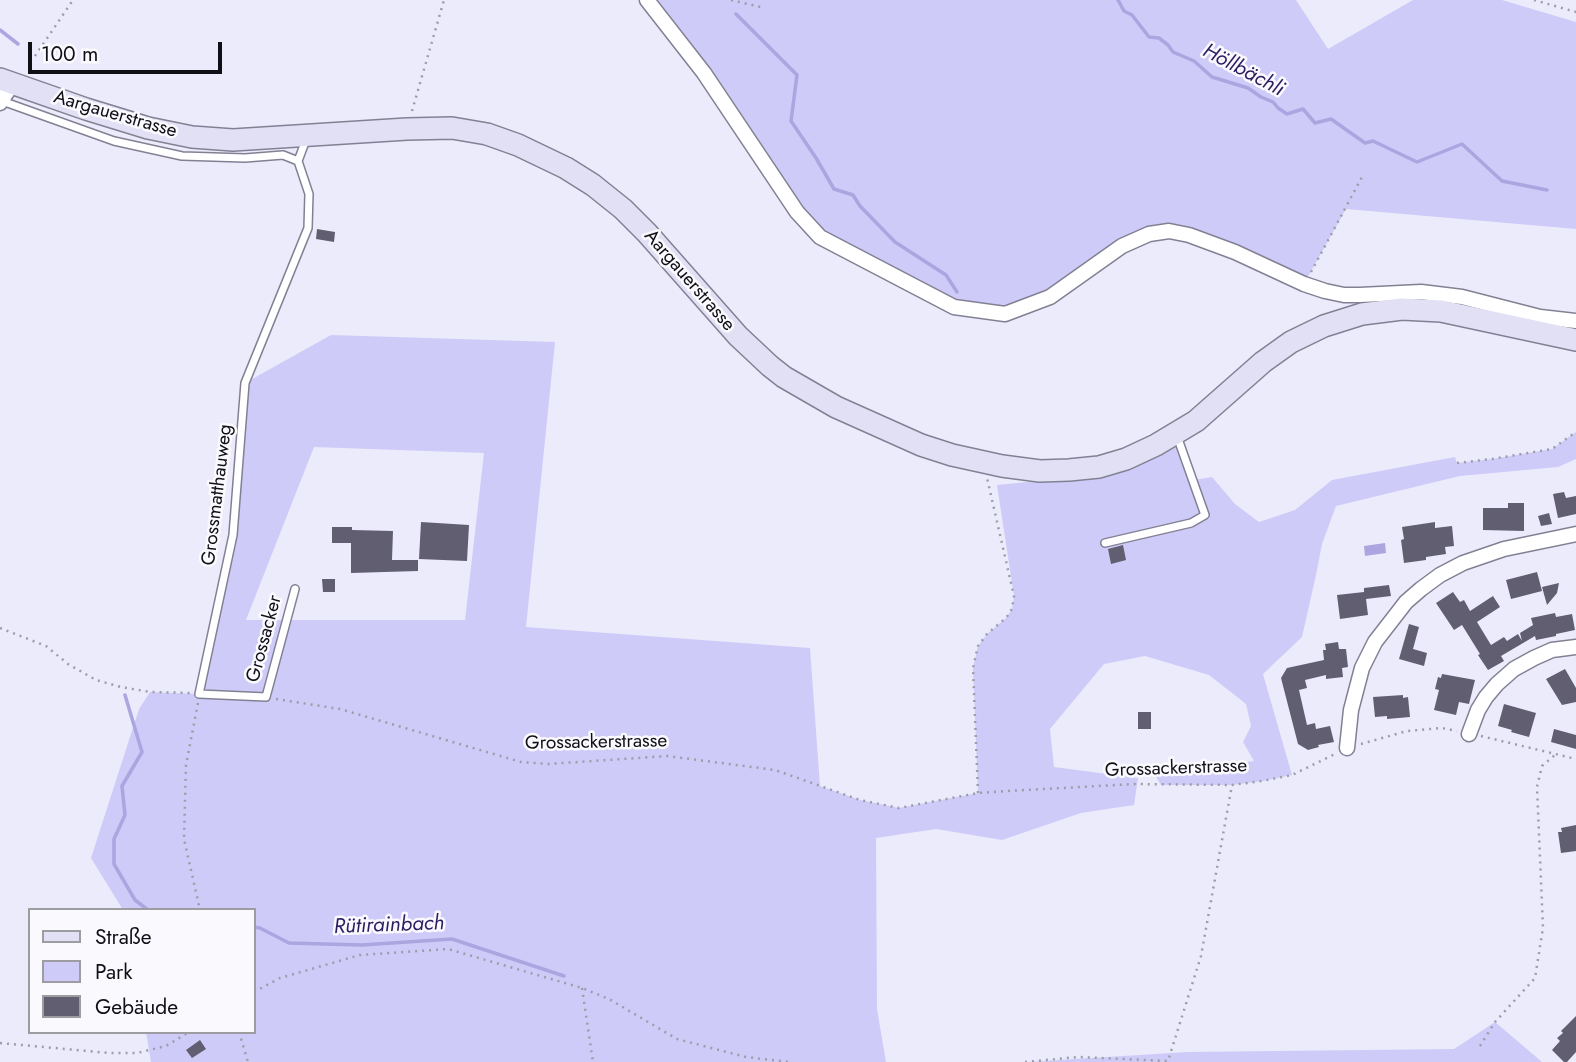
<!DOCTYPE html>
<meta charset="utf-8">
<style>
body{margin:0}
#map{position:relative;width:1576px;height:1062px;overflow:hidden;background:#ecebfc;font-family:Jost,sans-serif}
canvas{display:block}
.legend{position:absolute;left:28px;top:908px;width:228px;height:126px;box-sizing:border-box;background:#fafafe;border:2px solid #9c9ca1;margin:0;padding:9px 12px;list-style:none;font-size:21px;color:#100f16}
.legend li{display:flex;align-items:center;gap:14px;height:35px}
.legend b{width:35px;border:2px solid #9c9ca1}
.scale{position:absolute;left:28px;top:42px;width:194px;height:32px;box-sizing:border-box;border:4px solid #100f16;border-top:0;padding-left:9px;font-size:21px;line-height:24px;white-space:nowrap;color:#100f16;-webkit-text-stroke:5px #fafafe;paint-order:stroke}
</style>
<div id="map">
<canvas width="1576" height="1062"></canvas>
<ul class="legend">
<li><b style="height:9px;background:#e2e0f4"></b>Straße</li>
<li><b style="height:19px;background:#cfcbf8"></b>Park</li>
<li><b style="height:19px;background:#605e70"></b>Gebäude</li>
</ul>
<div class="scale">100 m</div>
</div>
<script>
const ctx = document.querySelector('canvas').getContext('2d');
ctx.lineJoin = 'round';
function fill(path, color) { ctx.fillStyle = color; ctx.fill(path, 'evenodd'); }
const shape = rows => new Path2D(rows.map(r => 'M' + r).join(''));
function stroke(path, color, width, dash) { ctx.strokeStyle = color; ctx.lineWidth = width; ctx.lineCap = dash ? 'butt' : 'round'; ctx.setLineDash(dash || []); ctx.stroke(path); }
function label(font, color, halo, rows, align = 'center') {
  ctx.font = font + ' Jost,sans-serif'; ctx.lineWidth = 5; ctx.setLineDash([]); ctx.textBaseline = 'middle'; ctx.strokeStyle = halo; ctx.fillStyle = color; for (const [text, x, y, turn = 0] of rows) {
    ctx.save(); ctx.translate(x, y); ctx.rotate((+turn || 0) * Math.PI / 180); ctx.textAlign = isNaN(turn) ? turn : align; if (halo) ctx.strokeText(text, 0, 0); ctx.fillText(text, 0, 0); ctx.restore();
  }
}
fill(shape([
 [647,0,1296,0,1328,49,1413,0,1502,0,1576,22,1576,229,1346,209,1304,284,1189,235,1149,234,1050,297,1005,314,954,307,820,237],
 [331,335,555,342,526,627,810,648,820,786,860,800,899,808,978,793,973,668,978,646,987,634,1006,618,1012,609,1014,596,997,485,1047,480,1134,467,1176,446,1189,466,1194,480,1212,477,1235,504,1259,522,1295,510,1332,480,1455,457,1457,463,1492,459,1552,449,1576,432,1576,459,1558,467,1460,476,1336,506,1322,544,1316,575,1302,637,1263,674,1292,775,1262,781,1232,785,1161,785,1155,775,1254,761,1243,742,1251,726,1246,704,1209,675,1145,656,1104,664,1050,729,1054,767,1138,778,1134,805,1081,813,1002,840,936,829,876,838,877,1009,886,1062,151,1062,146,1032,254,1032,254,910,123,910,91,858,139,709,150,692,199,694,233,535,245,383],
 [314,447,484,453,465,620,246,620],
 [1495,1022,1542,1062,1027,1062,1187,1052,1454,1049]
]), '#cfcbf8');
fill(shape([
 [1385,543,1386,553,1365,556,1364,546]
]), '#aca5e0');
stroke(shape([
 [1118,0,1124,11,1132,15,1149,37,1159,38,1168,45,1173,52,1194,61,1212,77,1248,88,1261,97,1273,102,1278,108,1287,114,1303,109,1315,123,1331,119,1365,143,1373,141,1417,162,1462,144,1502,181,1547,190],
 [736,14,797,75,791,121,816,158,834,189,853,195,860,206,895,242,946,275,957,292],
 [0,30,18,44],
 [125,695,142,752,122,786,125,815,114,839,114,864,135,900,148,910],
 [254,927,260,928,289,943,362,945,452,939,564,976]
]), '#aca5e0', 3.5);
fill(shape([
 [317,229,335,232,334,242,316,239],
 [1564,492,1566,498,1576,496,1576,514,1558,518,1553,494],
 [1508,503,1524,503,1524,531,1483,530,1483,508,1508,508],
 [1549,513,1552,524,1541,526,1538,516],
 [421,522,469,525,467,561,419,559],
 [1435,522,1435,528,1452,526,1454,546,1445,547,1446,554,1426,557,1426,560,1404,563,1401,540,1404,539,1402,527],
 [332,527,352,527,352,530,393,531,392,560,418,560,418,571,351,573,351,543,332,543],
 [1123,545,1126,560,1111,564,1108,549],
 [1537,572,1542,591,1511,599,1506,580],
 [322,579,335,579,335,592,323,592],
 [1559,583,1557,593,1547,605,1542,587],
 [1389,585,1391,596,1366,599,1368,615,1340,619,1337,595,1364,592,1364,588],
 [1453,592,1460,602,1464,600,1470,611,1493,596,1500,607,1477,622,1491,645,1504,637,1507,641,1518,634,1522,641,1520,633,1533,625,1531,618,1555,613,1556,617,1572,614,1575,630,1556,634,1556,636,1536,640,1535,636,1501,656,1504,661,1488,670,1478,655,1480,654,1462,625,1454,630,1436,603],
 [1409,624,1419,627,1413,649,1427,653,1424,666,1399,659],
 [1338,642,1339,649,1346,649,1348,667,1342,668,1343,677,1326,679,1326,675,1305,680,1307,688,1299,690,1307,725,1315,723,1316,729,1330,726,1334,742,1318,745,1319,747,1308,750,1298,744,1281,678,1287,668,1324,660,1323,650,1326,650,1325,644],
 [1565,669,1576,688,1576,702,1562,705,1546,679],
 [1442,674,1475,680,1469,704,1459,702,1456,715,1434,710,1439,690,1435,689,1438,677,1441,678],
 [1403,695,1403,698,1408,697,1410,717,1387,719,1387,716,1375,717,1373,697],
 [1504,704,1536,713,1529,737,1511,732,1512,730,1498,726],
 [1138,712,1151,712,1151,729,1138,729],
 [1554,729,1576,735,1576,749,1551,742],
 [1576,825,1576,851,1561,853,1558,832,1562,832,1561,828],
 [1576,1016,1576,1052,1567,1062,1564,1062,1552,1050,1560,1041,1557,1038,1563,1033,1561,1031],
 [200,1040,206,1049,192,1058,186,1050]
]), '#605e70');
const service = shape([
 [2,101,114,141,182,156,245,158,283,155,298,161],
 [1105,543,1191,523,1205,515,1177,436],
 [295,589,266,697,199,694,233,535,245,383,308,228,309,194,298,161,307,137]
]);
const minor = shape([
 [647,0,704,73,797,212,820,237,954,307,1005,314,1050,297,1122,246,1149,234,1169,231,1189,235,1235,252,1304,284,1325,291,1344,295,1360,295,1421,292,1462,297,1540,317,1576,321],
 [0,103,13,83],
 [1469,734,1478,710,1486,697,1497,684,1514,669,1534,658,1552,650,1576,647],
 [1347,748,1351,710,1362,668,1375,642,1406,602,1421,589,1440,575,1463,563,1504,549,1576,534]
]);
const secondary = shape([
 [0,79,86,109,148,128,192,137,233,140,407,129,452,128,487,134,518,145,566,168,593,185,623,209,647,233,738,336,770,366,784,377,836,407,921,445,952,455,1002,466,1040,471,1069,470,1099,467,1126,459,1156,445,1196,421,1263,362,1291,342,1324,326,1362,314,1402,309,1441,311,1576,340]
]);
stroke(service, '#828194', 10);
stroke(minor, '#828194', 17);
stroke(secondary, '#828194', 24);
stroke(shape([
 [731,0,765,8],
 [1534,0,1576,12],
 [35,56,73,0],
 [412,111,444,0],
 [1311,272,1362,177],
 [1457,463,1492,459,1552,449,1576,432],
 [0,628,46,646,68,664,96,680,121,687,150,692,191,693],
 [276,699,340,709,521,762,548,764,667,756,775,770,860,800,899,808,978,793,1007,791,1135,784,1232,785,1262,781,1292,775,1335,754],
 [198,703,186,765,184,839,200,910],
 [1481,736,1576,759],
 [1361,744,1407,731,1442,728,1457,731],
 [978,793,973,668,978,646,987,634,1006,618,1012,609,1014,596,987,478],
 [582,988,593,1062],
 [254,992,280,978,360,955,448,949,582,988,609,999,677,1039,746,1057,789,1062],
 [239,1032,248,1062],
 [0,1043,109,1053,137,1053,166,1046,189,1032],
 [1480,1046,1495,1022,1535,978,1543,928,1537,787,1542,766,1556,754],
 [1025,1062,1078,1057,1168,1061,1201,956,1232,785]
]), '#9d9ca9', 2.5, [2, 5]);
stroke(service, '#fff', 7);
stroke(minor, '#fff', 14);
stroke(secondary, '#e2e0f4', 21);
label('19px', '#100f16', '#fafafe', [
 ["Aargauerstrasse",115,115,16],
 ["Aargauerstrasse",689,281,49],
 ["Grossmatthauweg",218,495,-83],
 ["Grossacker",265,639,-75],
 ["Grossackerstrasse",596,743,-1],
 ["Grossackerstrasse",1176,769,-2]
]);
label('italic 21px', '#2d1c60', '#fafafe', [
 ["Höllbächli",1243,71,28],
 ["Rütirainbach",389,926,-2]
]);
</script>
